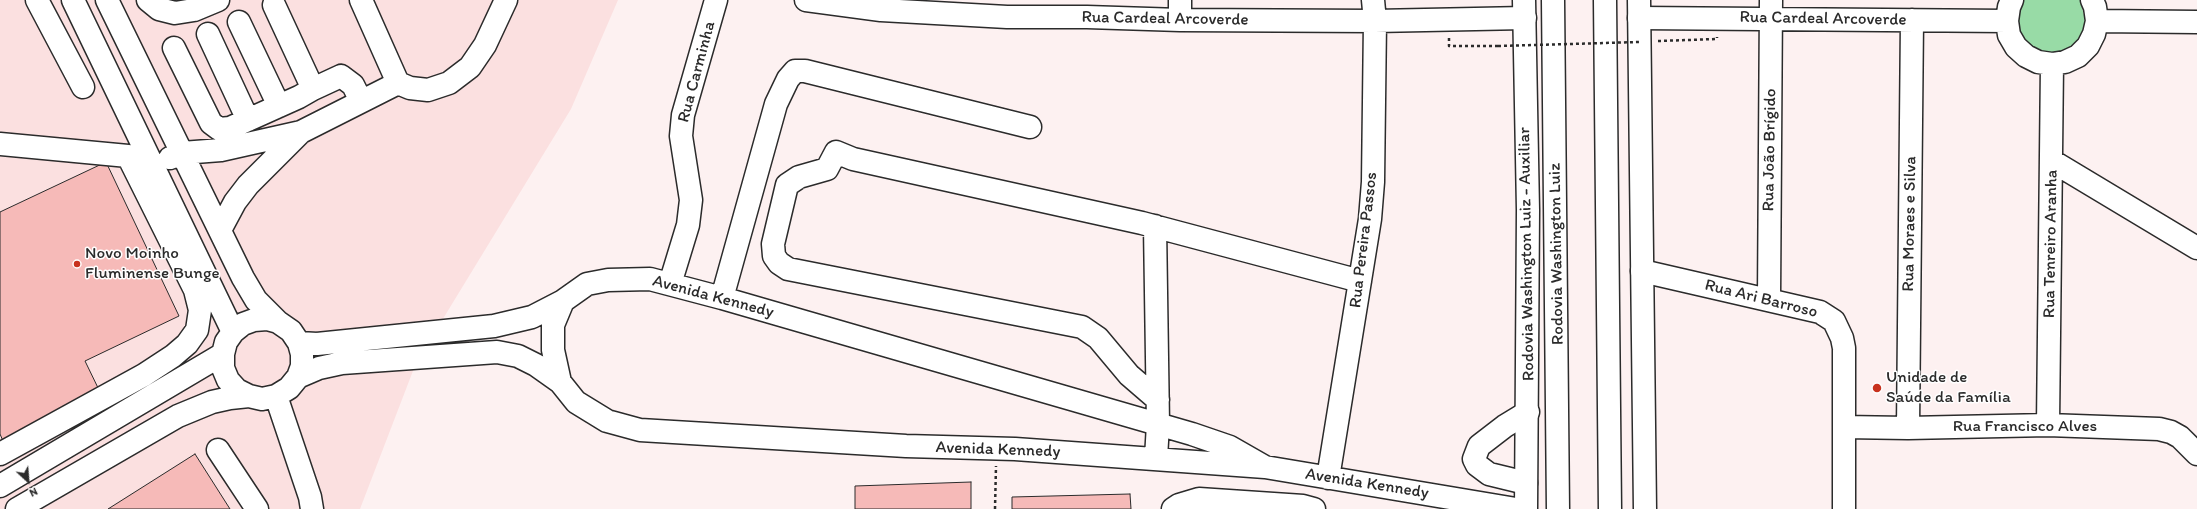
<!DOCTYPE html>
<meta charset="utf-8">
<style>
body{margin:0}
#map{position:relative;width:2197px;height:509px;overflow:hidden;background:#fdf1f1;font-family:Itim,sans-serif}
canvas{display:block}
.north{position:absolute;left:8px;top:461px;width:40px;height:40px;-webkit-text-stroke:3px #fff;paint-order:stroke;rotate:154deg;font-size:11px;font-weight:700;line-height:16px;text-align:center;color:#2b2b2b}
.north::after{content:'';display:block;margin:auto;width:14px;height:18px;background:#2b2b2b;clip-path:polygon(50% 0,100% 100%,50% 72%,0 100%)}
</style>
<div id="map">
<canvas width="2197" height="509"></canvas>
<div class="north">N</div>
</div>
<script>
const ctx = document.querySelector('canvas').getContext('2d');
ctx.lineJoin = 'round';
function fill(path, color) { ctx.fillStyle = color; ctx.fill(path, 'evenodd'); }
const shape = rows => new Path2D(rows.map(r => 'M' + r).join(''));
function stroke(path, color, width, dash) { ctx.strokeStyle = color; ctx.lineWidth = width; ctx.lineCap = dash ? 'butt' : 'round'; ctx.setLineDash(dash || []); ctx.stroke(path); }
function label(font, color, halo, rows, align = 'center') {
  ctx.font = font + ' Itim,sans-serif'; ctx.lineWidth = 3; ctx.setLineDash([]); ctx.textBaseline = 'middle'; ctx.strokeStyle = halo; ctx.fillStyle = color; for (const [text, x, y, turn = 0] of rows) {
    ctx.save(); ctx.translate(x, y); ctx.rotate((+turn || 0) * Math.PI / 180); ctx.textAlign = isNaN(turn) ? turn : align; if (halo) ctx.strokeText(text, 0, 0); ctx.fillText(text, 0, 0); ctx.restore();
  }
}
fill(shape([
 [0,0,618,0,571,109,416,363,360,509,0,509]
]), '#fbe0e0');
fill(shape([
 [2020,0,2080,0,2085,19,2083,31,2077,42,2068,50,2056,54,2044,54,2032,50,2017,32]
]), '#98dba6');
const building = shape([
 [106,162,179,316,85,361,101,394,3,441,0,434,0,212,106,162],
 [195,454,230,509,108,509,195,454],
 [971,482,971,509,855,509,855,486,971,482],
 [1130,494,1131,509,1012,509,1012,497,1130,494]
]);
fill(building, '#f6bab8');
stroke(building, '#2b2b2b', 1);
const minor = shape([
 [37,0,83,87],
 [73,0,233,332],
 [107,0,243,278,256,300,278,322],
 [148,0,159,9,175,13,194,10,218,0],
 [361,0,398,83,410,88,428,90,449,83,470,67,485,45,506,0],
 [806,0,881,10,1007,17,1087,17,1180,20,1375,21,1525,18],
 [2012,0,2009,7,2007,21,2009,35,2016,47,2026,56,2038,62,2052,64,2065,62,2078,56,2088,46,2094,34,2097,21,2095,7,2092,0],
 [1639,18,2007,21],
 [1180,20,1180,0],
 [2097,21,2197,22],
 [239,22,279,106],
 [208,34,248,120],
 [174,48,211,123,219,129,230,128,299,97,313,89,274,5],
 [313,89,341,76,353,85,361,101],
 [0,144,128,156,195,290,200,310,197,330,187,344,173,356,144,375,0,454],
 [170,158,182,153,221,150,301,132,398,83],
 [2052,161,2197,248],
 [1155,226,1158,424,1156,458],
 [220,230,235,202,248,185,301,132],
 [1642,271,1820,312,1834,321,1842,338,1844,348,1844,509],
 [670,284,688,225,691,200,681,136,683,115,716,0],
 [722,298,776,104,788,79,795,71,805,71,1030,127],
 [1769,299,1771,0],
 [299,343,317,344,494,326,532,317,563,301],
 [298,377,319,368,342,363,497,352,518,356,536,365,560,382],
 [276,396,310,497,312,509],
 [1158,400,1129,375,1098,338,1082,327,788,269,779,263,774,256,773,244,787,185,799,177,827,169,836,152,853,159,1142,223,1360,281],
 [2048,425,2052,64],
 [1844,427,1908,428,2048,425,2159,429,2171,432,2180,437,2197,454],
 [1908,428,1912,20],
 [218,450,257,509],
 [1265,467,1230,447,1192,434,722,298,650,279,608,280,587,284,563,301,553,325,553,350,560,382,576,402,607,421,640,430,906,446,1015,449,1265,467,1516,509],
 [1328,478,1370,219,1373,182,1375,21,1373,0],
 [1526,483,1489,474,1477,465,1474,459,1479,446,1505,426,1528,412],
 [0,486,223,354],
 [17,509,178,416,212,402,230,398,249,396,262,399,276,396,289,388,298,377,302,366,302,354,299,343,291,331,278,322,267,319,254,320,243,324,233,332,226,342,223,354,223,368,228,380,237,390,249,396],
 [1173,509,1179,505,1199,499,1303,506,1314,509]
]);
const highway = shape([
 [1524,0,1528,210,1526,509],
 [1553,0,1558,509],
 [1605,0,1610,509],
 [1639,0,1645,509]
]);
stroke(minor, '#2b2b2b', 25);
stroke(highway, '#2b2b2b', 25);
stroke(shape([
 [1449,38,1449,46,1498,46],
 [1658,41,1717,39,1717,37],
 [995,509,996,466]
]), '#2b2b2b', 2.5, [3, 3]);
stroke(minor, '#fff', 22);
stroke(highway, '#fff', 22);
stroke(shape([
 [1498,46,1640,42]
]), '#2b2b2b', 2.5, [3, 3]);
for (const [x, y, r, color] of [
 [77,264,4,"#c8321e"],
 [1877,388,5,"#c8321e"]
]) { const dot = new Path2D(); dot.arc(x, y, r, 0, 2 * Math.PI); ctx.fillStyle = color; ctx.fill(dot); stroke(dot, '#fff', 1.5); }
label('17px', '#2b2b2b', '#fff', [
 ["Rua Cardeal Arcoverde",1165,19,1],
 ["Rua Cardeal Arcoverde",1823,19,1],
 ["Rua Carminha",697,72,-75],
 ["Rua João Brígido",1770,150,-89],
 ["Rua Moraes e Silva",1910,224,-89],
 ["Rua Pereira Passos",1364,240,-83],
 ["Rua Tenreiro Aranha",2051,244,-89],
 ["Rodovia Washington Luiz - Auxiliar",1527,254,-91],
 ["Rodovia Washington Luiz",1557,254,-91],
 ["Avenida Kennedy",713,297,15],
 ["Rua Ari Barroso",1761,299,14],
 ["Rua Francisco Alves",2025,427],
 ["Avenida Kennedy",998,450,2],
 ["Avenida Kennedy",1367,484,9]
]);
label('17px', '#2b2b2b', '#fff', [
 ["Novo Moinho",85,254],
 ["Fluminense Bunge",85,274],
 ["Unidade de",1886,378],
 ["Saúde da Família",1886,398]
], 'left');
</script>
